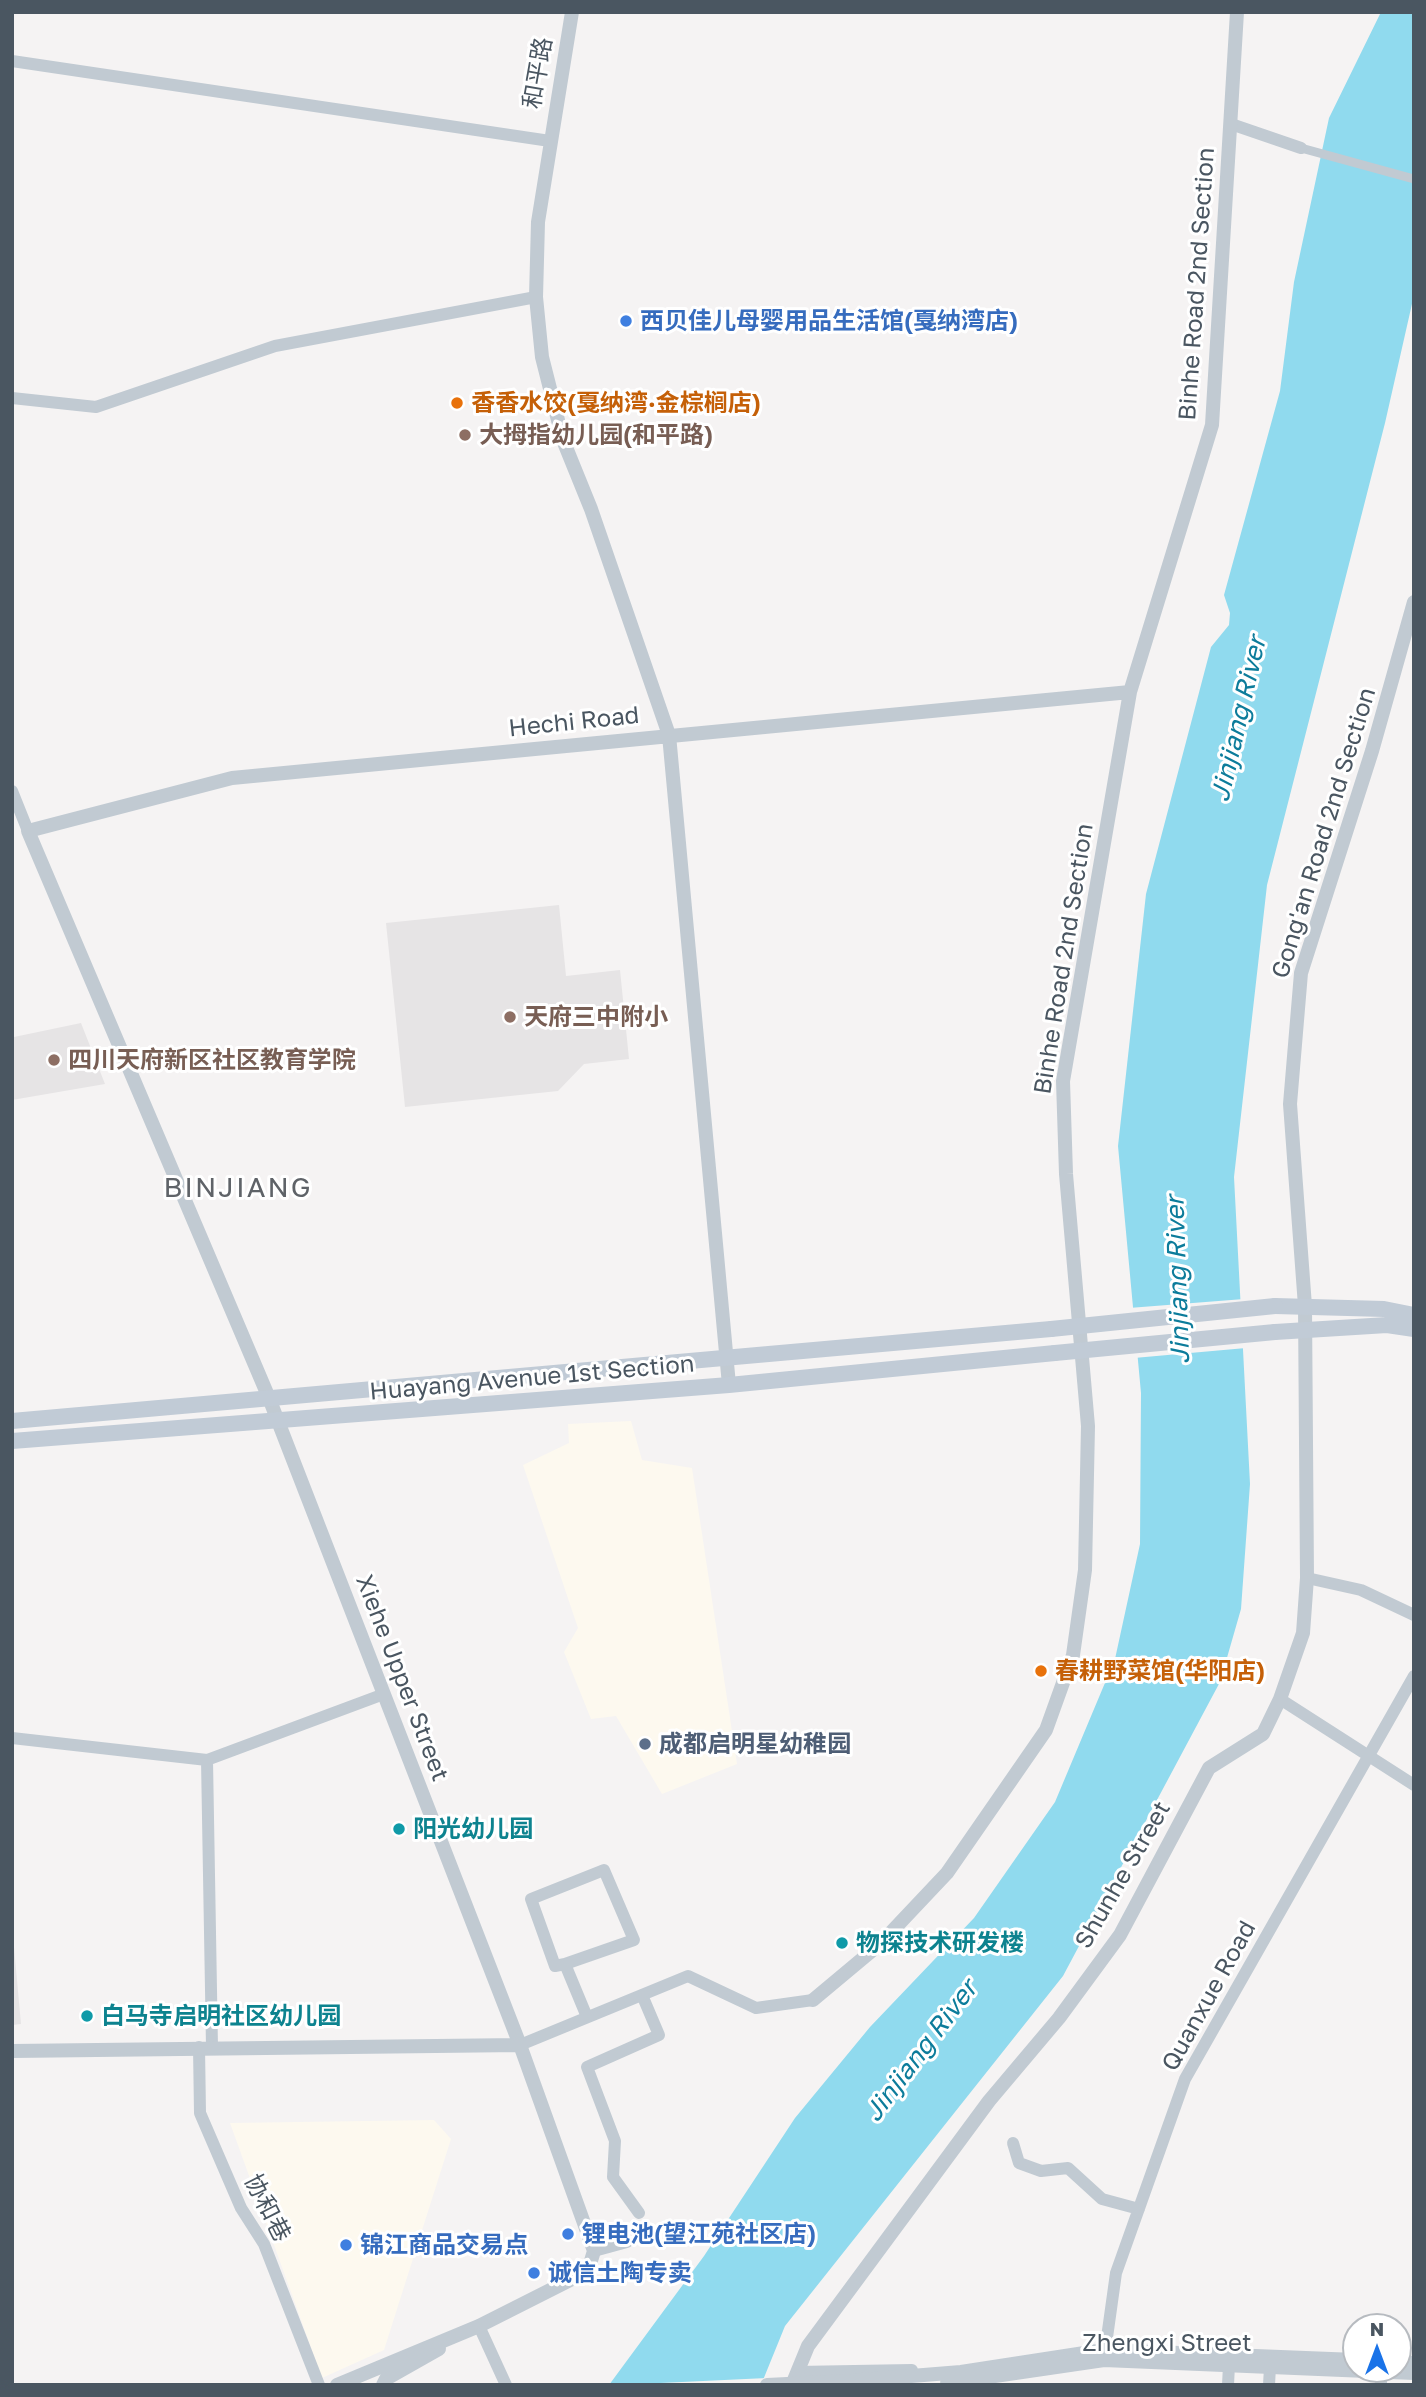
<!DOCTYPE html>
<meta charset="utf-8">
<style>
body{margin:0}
#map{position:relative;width:1426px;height:2397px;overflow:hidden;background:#f5f3f3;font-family:"Golos Text",sans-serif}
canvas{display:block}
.frame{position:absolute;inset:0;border:14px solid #4a5661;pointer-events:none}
.north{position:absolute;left:1342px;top:2313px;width:70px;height:70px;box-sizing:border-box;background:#fff;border:2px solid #b7bbc0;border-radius:50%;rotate:0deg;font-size:19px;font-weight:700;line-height:28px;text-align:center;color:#4a5661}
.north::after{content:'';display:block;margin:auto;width:24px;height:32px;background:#1a73e8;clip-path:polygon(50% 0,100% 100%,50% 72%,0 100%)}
</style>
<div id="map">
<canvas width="1426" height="2397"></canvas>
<div class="frame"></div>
<div class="north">N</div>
</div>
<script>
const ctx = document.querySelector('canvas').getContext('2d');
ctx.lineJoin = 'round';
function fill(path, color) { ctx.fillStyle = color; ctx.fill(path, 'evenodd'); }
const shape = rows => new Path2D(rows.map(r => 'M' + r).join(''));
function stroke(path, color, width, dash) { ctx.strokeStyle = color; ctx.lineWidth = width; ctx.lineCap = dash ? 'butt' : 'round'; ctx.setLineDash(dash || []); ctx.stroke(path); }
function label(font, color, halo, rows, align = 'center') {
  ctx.font = font + ' "Golos Text","Noto Sans SC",sans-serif'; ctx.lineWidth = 6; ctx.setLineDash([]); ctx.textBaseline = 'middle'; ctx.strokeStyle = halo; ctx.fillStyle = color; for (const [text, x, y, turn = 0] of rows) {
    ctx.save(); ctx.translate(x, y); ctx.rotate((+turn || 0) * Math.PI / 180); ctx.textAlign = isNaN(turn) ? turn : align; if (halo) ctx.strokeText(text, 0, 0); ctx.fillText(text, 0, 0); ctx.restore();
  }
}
fill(shape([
 [631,1421,642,1460,692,1468,737,1764,662,1794,616,1716,591,1719,564,1652,578,1628,523,1465,569,1443,568,1424],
 [434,2120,451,2139,384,2350,322,2378,230,2123]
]), '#fdf9ef');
fill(shape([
 [559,905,566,976,620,970,629,1059,584,1064,558,1091,405,1107,386,923],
 [81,1023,105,1084,12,1100,12,1031,14,1037],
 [12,1925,21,2024,12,2025]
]), '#e6e4e5');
fill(shape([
 [1381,12,1414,12,1414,295,1385,423,1267,885,1234,1177,1250,1484,1241,1609,1220,1682,1063,1976,785,2326,761,2385,609,2385,704,2256,795,2118,870,2027,974,1918,1055,1802,1115,1659,1140,1544,1141,1393,1118,1146,1146,894,1211,647,1229,625,1230,613,1224,595,1280,391,1294,282,1329,118]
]), '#90daee');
fill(shape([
 [1244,1299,1246,1348,1134,1358,1129,1308],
 [767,2378,765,2385,618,2385]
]), '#f5f3f3');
stroke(shape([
 [1301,148,1414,179]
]), '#c1cad2', 9);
stroke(shape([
 [12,61,550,141],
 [1231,124,1301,148],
 [12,398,96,407,275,346,536,297],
 [12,791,28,831],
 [1307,1578,1361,1590,1414,1615],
 [1280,1699,1414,1785],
 [12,1738,207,1760,384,1694],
 [207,1760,212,2047],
 [565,1964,634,1940,604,1870,531,1899,555,1966,565,1964,587,2017],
 [520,2045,688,1976,756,2008,813,2000],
 [199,2047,200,2113,241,2208,264,2244,319,2385],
 [1013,2143,1019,2163,1041,2171,1068,2168,1102,2199,1139,2209],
 [639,2213,613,2177,615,2141,587,2067,659,2035,642,1995],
 [594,2251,627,2242],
 [479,2326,506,2385],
 [1104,2359,1116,2273,1185,2079,1414,1676],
 [797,2372,912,2370],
 [1228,2385,1229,2365],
 [1269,2385,1270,2367],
 [1381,2385,1381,2372]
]), '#c1cad2', 12);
stroke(shape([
 [572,12,538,222,536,297,542,357,563,440,591,509,669,735,729,1385],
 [813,2000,880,1944,947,1873,1046,1730,1073,1655,1085,1570,1088,1426,1066,1174,1063,1081,1130,692,1212,425,1237,12],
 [12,2051,520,2045],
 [1398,2362,1414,2363],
 [849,2381,961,2372,1104,2350,1356,2360],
 [947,2383,1104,2360,1414,2373],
 [337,2385,479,2326,582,2274,590,2264,594,2251,520,2045,269,1398,28,831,232,778,1130,692],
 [383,2385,386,2379,439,2349],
 [792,2385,808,2346,989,2101,1059,2018,1120,1935,1209,1768,1263,1734,1280,1699,1303,1633,1307,1578,1305,1306,1290,1104,1301,973,1372,751,1414,602]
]), '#c1cad2', 14);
stroke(shape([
 [1275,1306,1384,1309,1414,1315],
 [1275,1332,1387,1325,1414,1329],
 [12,1421,1051,1329],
 [12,1441,729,1385,1055,1353]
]), '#c1cbd6', 16);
stroke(shape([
 [767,2385,849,2381]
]), '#c1cad2', 14);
stroke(shape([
 [1051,1329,1275,1306],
 [1055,1353,1275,1332]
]), '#c1cbd6', 16);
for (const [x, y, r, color] of [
 [626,321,7,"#3f7fe0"],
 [457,403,7,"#e8710a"],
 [465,435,7,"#8d6e63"],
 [510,1017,7,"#8d6e63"],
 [54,1060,7,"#8d6e63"],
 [1041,1671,7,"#e8710a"],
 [645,1744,7,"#5c6f8a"],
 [399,1829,7,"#0f9aa8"],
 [842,1943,7,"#0f9aa8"],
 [87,2016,7,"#0f9aa8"],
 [568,2234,7,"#3f7fe0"],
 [346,2245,7,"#3f7fe0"],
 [534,2273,7,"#3f7fe0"]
]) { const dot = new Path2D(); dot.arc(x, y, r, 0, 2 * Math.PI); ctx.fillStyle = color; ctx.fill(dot); stroke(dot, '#fff', 2.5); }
label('24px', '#4a5661', '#fff', [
 ["和平路",538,73,-80],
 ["Binhe Road 2nd Section",1197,284,-86],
 ["Hechi Road",574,722,-6],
 ["Gong'an Road 2nd Section",1324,833,-73],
 ["Binhe Road 2nd Section",1064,959,-81],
 ["Huayang Avenue 1st Section",532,1378,-5],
 ["Xiehe Upper Street",402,1678,69],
 ["Shunhe Street",1123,1875,-60],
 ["Quanxue Road",1209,1996,-61],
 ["协和巷",267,2208,63],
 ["Zhengxi Street",1167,2343]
]);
label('bold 24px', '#366cbe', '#fff', [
 ["西贝佳儿母婴用品生活馆(戛纳湾店)",640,321],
 ["锂电池(望江苑社区店)",582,2234],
 ["锦江商品交易点",360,2245],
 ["诚信土陶专卖",548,2273]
], 'left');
label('bold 24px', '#c56008', '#fff', [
 ["香香水饺(戛纳湾·金棕榈店)",471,403],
 ["春耕野菜馆(华阳店)",1055,1671]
], 'left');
label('bold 24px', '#785e54', '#fff', [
 ["大拇指幼儿园(和平路)",479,435],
 ["天府三中附小",524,1017],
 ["四川天府新区社区教育学院",68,1060]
], 'left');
label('bold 24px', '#4e5e75', '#fff', [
 ["成都启明星幼稚园",659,1744]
], 'left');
label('bold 24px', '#0d838f', '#fff', [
 ["阳光幼儿园",413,1829],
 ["物探技术研发楼",856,1943],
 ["白马寺启明社区幼儿园",101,2016]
], 'left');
label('italic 26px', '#0c7c9b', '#fff', [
 ["Jinjiang River",1239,719,-77],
 ["Jinjiang River",1178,1280,-92],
 ["Jinjiang River",921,2051,-53]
]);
ctx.letterSpacing = '2px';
label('28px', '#5f6368', '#fff', [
 ["BINJIANG",238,1188]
]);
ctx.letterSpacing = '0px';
</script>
